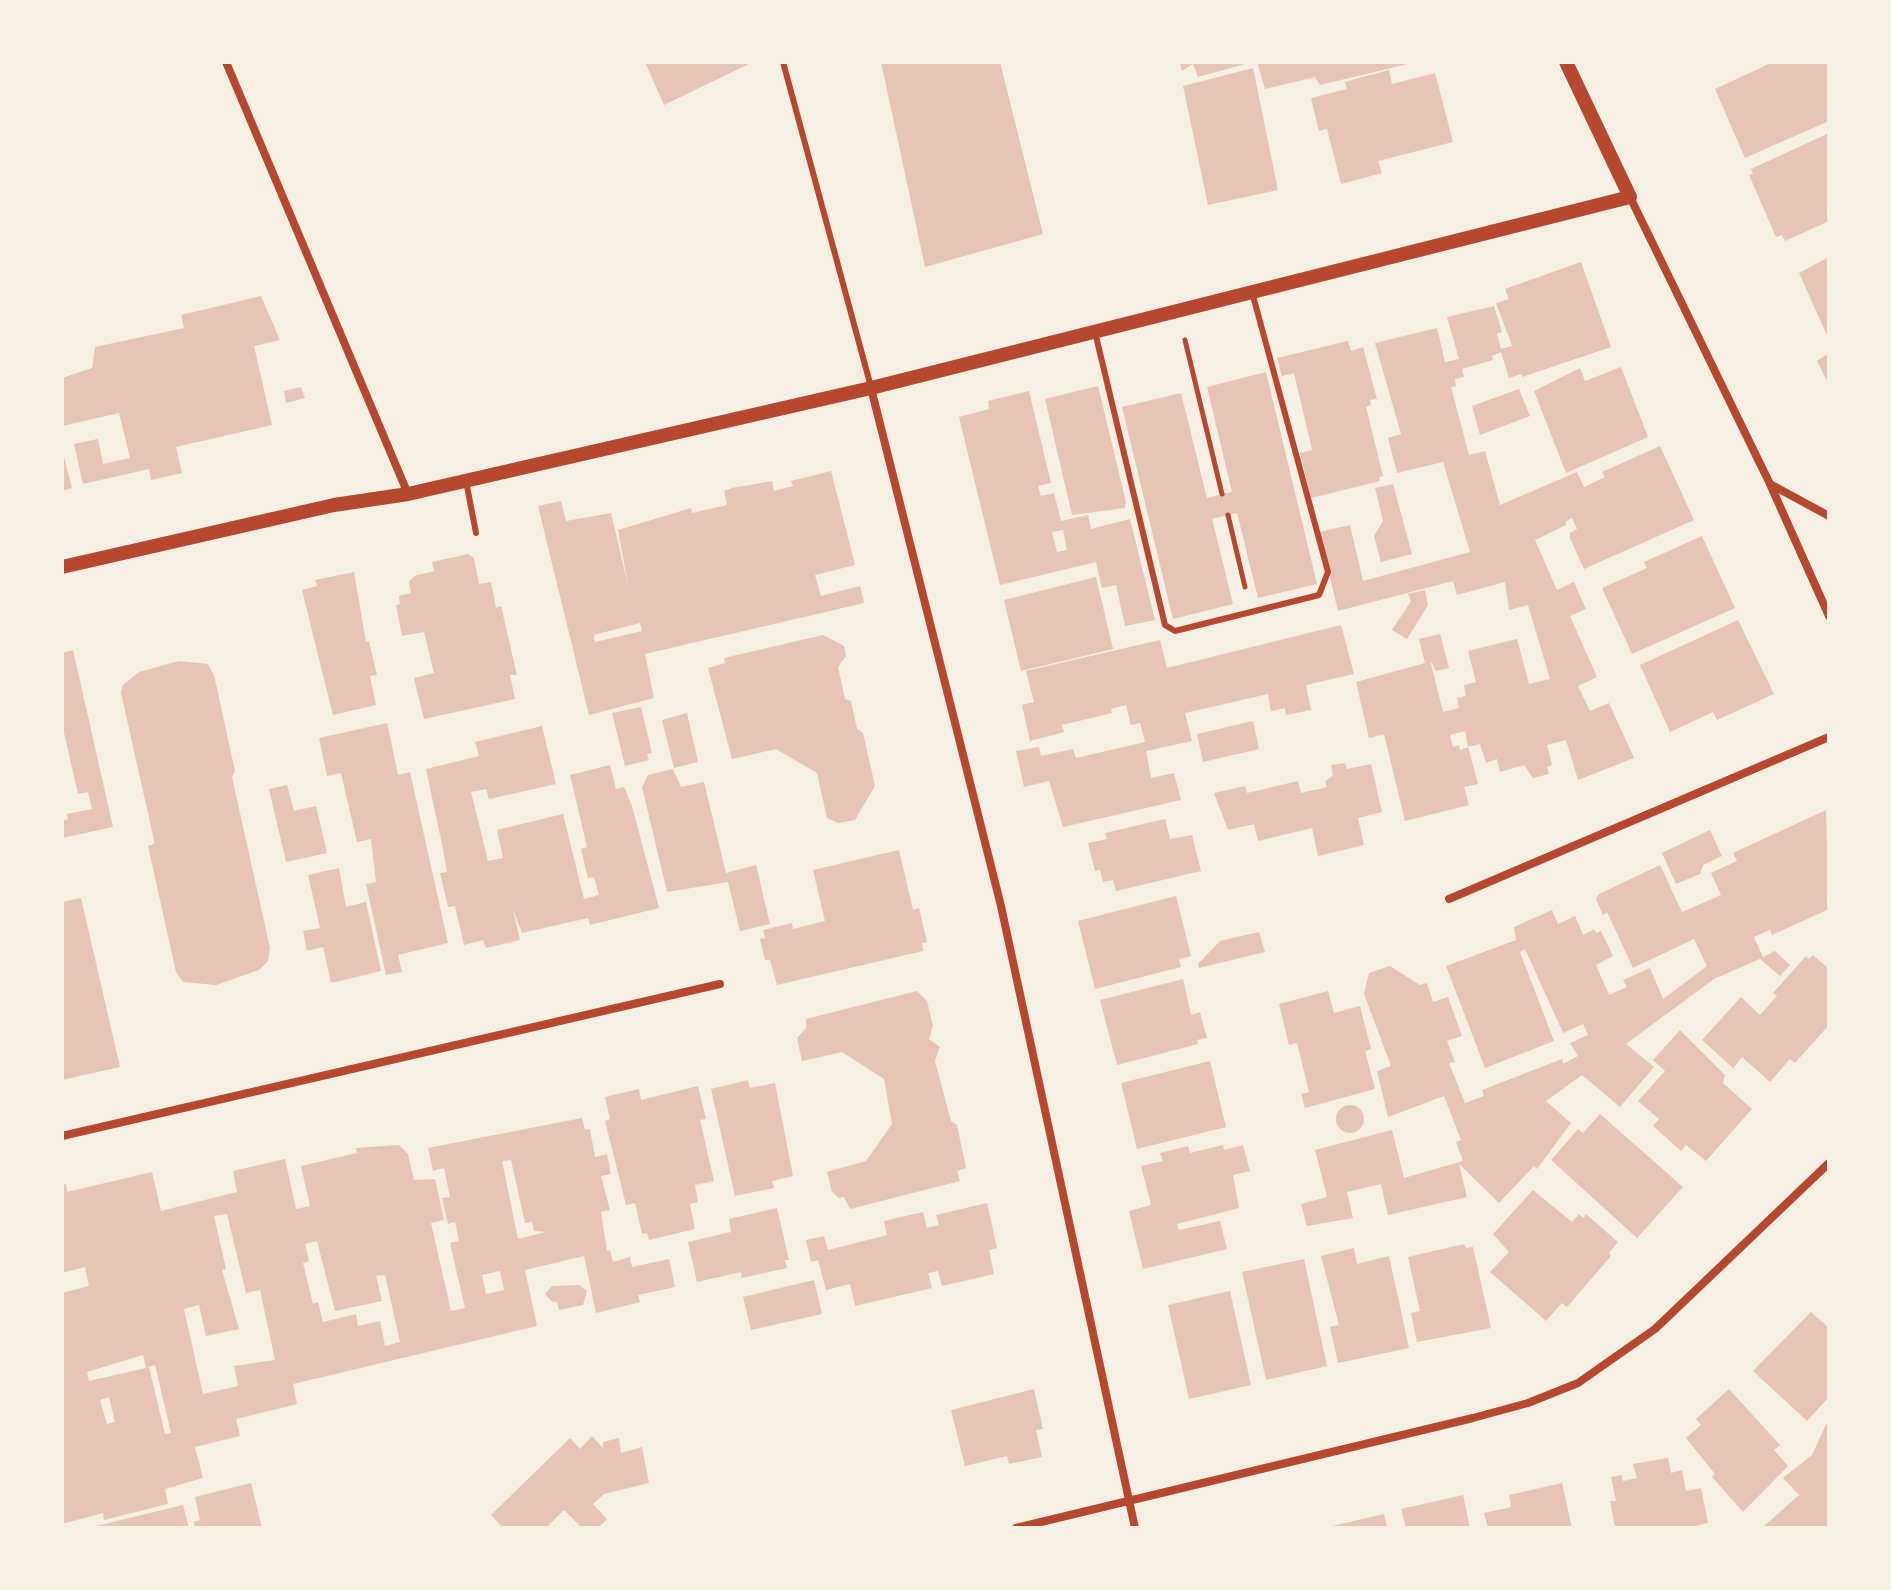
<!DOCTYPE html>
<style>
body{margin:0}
#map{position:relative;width:1891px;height:1590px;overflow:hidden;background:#f6efe4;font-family:Roboto,sans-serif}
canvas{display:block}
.frame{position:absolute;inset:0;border:64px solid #f6efe4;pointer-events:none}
</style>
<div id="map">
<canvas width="1891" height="1590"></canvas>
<div class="frame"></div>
</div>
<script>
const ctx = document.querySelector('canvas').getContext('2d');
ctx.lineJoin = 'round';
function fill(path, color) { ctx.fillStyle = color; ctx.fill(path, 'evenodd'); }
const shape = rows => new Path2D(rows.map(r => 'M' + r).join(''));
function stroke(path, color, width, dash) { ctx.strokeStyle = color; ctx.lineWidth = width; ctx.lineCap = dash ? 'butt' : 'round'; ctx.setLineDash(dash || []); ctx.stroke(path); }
fill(shape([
 [645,62,753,62,664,105],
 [881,62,1000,62,1043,234,925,267],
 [1180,62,1249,62,1249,63,1198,77,1193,64,1182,71],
 [1257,62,1412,62,1412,63,1320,85,1315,77,1265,89],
 [1773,62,1829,62,1829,121,1745,158,1715,89],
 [1253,68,1278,190,1208,205,1183,86],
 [1389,70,1392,84,1435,73,1453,142,1378,161,1382,173,1341,184,1327,129,1319,131,1311,98,1347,89,1345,82],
 [1829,133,1829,221,1785,241,1782,235,1776,237,1749,175,1753,174,1751,169],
 [1829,257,1829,340,1799,273],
 [1581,262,1611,347,1522,377,1521,374,1509,378,1501,352,1492,356,1493,360,1462,369,1464,377,1455,379,1456,386,1451,387,1469,455,1485,451,1500,505,1577,472,1584,487,1605,477,1602,472,1660,446,1694,520,1584,569,1570,538,1570,533,1577,529,1572,518,1565,522,1566,525,1535,540,1557,590,1574,582,1586,609,1570,616,1597,677,1578,686,1590,711,1609,703,1634,758,1578,780,1566,740,1547,745,1552,765,1547,767,1549,774,1533,778,1524,765,1500,772,1497,759,1486,763,1480,744,1468,747,1465,731,1450,735,1453,747,1459,745,1460,750,1468,747,1478,784,1464,787,1469,805,1405,821,1384,734,1369,738,1356,682,1425,663,1419,639,1440,634,1449,668,1436,671,1430,660,1443,712,1459,708,1457,698,1466,696,1464,685,1476,682,1468,651,1517,639,1529,684,1550,679,1528,605,1509,610,1505,582,1457,595,1453,581,1338,611,1319,532,1350,525,1363,581,1470,552,1443,462,1397,473,1388,438,1401,434,1375,343,1437,328,1445,362,1459,359,1447,317,1494,306,1502,332,1497,334,1501,349,1512,346,1496,303,1509,299,1505,289],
 [261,296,280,340,254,346,272,425,176,447,182,473,151,480,149,469,83,484,74,444,98,439,103,464,130,458,119,413,62,426,62,378,92,368,95,347,184,328,181,315],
 [1348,341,1351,351,1363,347,1377,399,1370,400,1371,405,1366,407,1383,476,1379,477,1380,481,1311,498,1300,453,1312,450,1294,373,1282,376,1277,358],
 [1829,353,1829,385,1817,361],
 [1621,367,1648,437,1566,473,1534,391,1580,368,1585,381],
 [1266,372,1317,584,1258,598,1237,513,1228,515,1212,519,1233,604,1173,619,1122,407,1181,393,1207,498,1222,494,1232,492,1207,387],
 [1098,386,1126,502,1125,508,1072,515,1045,399],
 [301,387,305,398,286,403,284,391],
 [1519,389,1530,416,1480,435,1472,406],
 [1029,391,1051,483,1038,486,1041,496,1054,493,1061,521,1088,515,1091,529,1130,519,1155,620,1125,626,1116,585,1102,588,1096,562,1000,585,959,417,989,409,988,401],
 [1063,530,1067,550,1057,552,1052,532],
 [62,449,72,488,62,491],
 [831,471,855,565,815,575,821,596,860,586,864,603,645,654,654,698,589,715,538,506,561,501,566,521,611,513,628,585,618,530,691,508,692,513,727,505,724,491,732,488,772,481,774,491,793,486,791,481],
 [640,623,642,631,595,642,594,635],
 [1393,484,1412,554,1381,562,1374,536,1383,521,1375,488],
 [1702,536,1735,608,1632,654,1602,588,1647,568,1644,562],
 [468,554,474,558,479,584,491,582,496,608,501,606,517,675,510,675,515,699,424,719,414,678,434,673,424,632,402,636,396,605,400,604,399,596,411,593,409,582,414,576,434,571,432,562],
 [354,572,366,642,369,641,377,675,370,676,376,705,333,715,302,590,317,586,315,580],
 [1096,577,1113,649,1021,671,1004,600],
 [1425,590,1428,605,1407,639,1392,630,1411,601,1408,594],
 [1738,620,1774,694,1717,720,1713,712,1670,732,1640,665],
 [1341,625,1354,674,1306,685,1311,710,1286,715,1285,708,1271,711,1268,694,1185,713,1192,741,1146,751,1151,778,1174,773,1181,800,1063,827,1049,781,1024,787,1016,751,1039,747,1041,756,1073,749,1076,758,1145,742,1140,723,1131,725,1126,705,1111,709,1112,713,1062,725,1064,732,1030,741,1022,705,1034,702,1026,671,1160,640,1167,668],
 [823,635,844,646,846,656,838,667,845,699,851,701,857,729,863,733,875,786,855,820,838,823,827,818,817,773,776,749,732,759,708,668,725,663,724,658],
 [73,650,113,827,62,838,62,821,68,819,67,814,92,809,88,792,78,794,62,724,62,653],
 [179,661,208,664,214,675,235,771,232,777,270,948,268,961,259,970,216,985,183,982,176,972,148,846,154,844,154,840,121,693,123,685,139,672],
 [641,707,652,753,647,754,649,760,625,766,612,713],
 [687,713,698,762,674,768,662,720],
 [1253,721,1259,749,1203,762,1197,734],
 [387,723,398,775,410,772,448,943,398,955,402,972,386,975,366,884,376,882,371,839,357,842,341,773,327,776,319,738],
 [542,726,556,784,489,799,486,789,471,792,488,861,503,858,497,830,563,814,584,899,599,895,594,877,588,878,581,849,587,847,570,775,610,765,616,789,624,787,632,806,659,908,590,925,588,918,522,933,513,909,520,940,486,948,483,940,464,945,455,906,448,907,440,873,447,872,443,849,426,769,479,756,475,742],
 [1345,763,1347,769,1371,764,1382,812,1358,818,1364,845,1318,856,1312,828,1258,841,1254,824,1228,830,1214,793,1245,786,1247,793,1298,781,1301,793,1327,787,1325,782,1333,775,1331,765],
 [673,769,681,787,704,782,726,873,756,865,770,924,740,931,728,882,667,892,642,787,648,775],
 [287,785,294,811,316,806,327,853,286,862,269,789],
 [1826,810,1829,909,1772,935,1770,930,1754,937,1763,957,1775,951,1790,965,1780,976,1760,959,1714,979,1626,1044,1654,1067,1620,1107,1582,1075,1546,1101,1571,1123,1537,1169,1534,1166,1499,1203,1459,1164,1467,1197,1388,1215,1381,1184,1347,1192,1353,1218,1307,1226,1301,1204,1327,1197,1315,1150,1392,1130,1404,1178,1463,1161,1456,1142,1461,1140,1444,1096,1388,1117,1377,1071,1391,1066,1364,994,1369,973,1390,966,1420,985,1427,983,1433,1002,1448,997,1462,1036,1447,1041,1455,1062,1449,1063,1465,1103,1484,1096,1482,1090,1562,1059,1563,1064,1578,1056,1570,1043,1588,1035,1583,1024,1563,1033,1525,949,1520,952,1554,1041,1485,1068,1446,966,1516,940,1514,927,1552,910,1558,924,1575,916,1583,935,1594,929,1596,933,1601,931,1613,956,1596,965,1609,995,1627,987,1623,980,1650,968,1663,999,1707,966,1694,939,1633,968,1607,912,1603,915,1596,899,1599,894,1660,865,1682,912,1721,895,1711,873,1737,861,1733,853],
 [1165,819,1170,839,1192,835,1201,871,1116,891,1113,880,1103,882,1100,870,1095,871,1088,843,1107,839,1105,833],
 [1710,830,1722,856,1703,865,1700,874,1676,884,1662,853],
 [899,850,913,910,919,908,927,942,922,943,923,951,777,985,770,960,765,960,760,939,765,938,763,930,792,923,793,929,825,921,813,870],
 [339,868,346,907,366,902,381,971,331,983,323,947,307,951,303,931,320,928,308,875],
 [1176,896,1191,956,1179,959,1181,967,1095,989,1078,921],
 [81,898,120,1067,62,1080,62,902],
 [1259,932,1265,952,1199,968,1198,964,1220,941],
 [1813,955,1829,969,1829,1025,1795,1063,1790,1059,1770,1082,1742,1057,1733,1068,1702,1040,1741,997,1760,1015,1777,996,1773,993,1806,956,1809,959],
 [1183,979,1191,1015,1200,1012,1207,1038,1197,1040,1198,1044,1117,1065,1100,1000],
 [917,991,927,1001,933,1026,929,1039,940,1047,935,1061,951,1121,957,1125,966,1168,957,1171,960,1181,850,1209,844,1197,839,1198,832,1192,827,1172,866,1161,892,1124,884,1079,842,1052,802,1061,797,1038,806,1028,806,1019],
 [1328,991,1334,1013,1360,1006,1371,1049,1365,1051,1375,1089,1305,1108,1301,1094,1309,1092,1297,1043,1289,1045,1279,1004],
 [1680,1030,1725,1075,1723,1083,1752,1109,1706,1161,1686,1145,1681,1151,1653,1126,1659,1119,1638,1101,1665,1071,1653,1060],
 [1210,1061,1226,1127,1137,1149,1121,1083],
 [748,1080,750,1088,775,1083,793,1176,772,1181,774,1188,735,1196,711,1089],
 [698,1086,706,1119,700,1120,714,1181,695,1185,698,1202,690,1204,695,1229,649,1240,647,1233,642,1234,635,1203,626,1205,605,1121,610,1119,605,1097,639,1089,641,1100],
 '1336 1119a14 14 0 1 1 28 0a14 14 0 1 1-28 0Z',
 [1600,1114,1683,1187,1637,1238,1551,1160,1578,1129,1583,1133],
 [582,1118,585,1130,590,1129,595,1157,607,1154,611,1174,601,1176,610,1210,601,1212,607,1251,610,1250,613,1262,630,1257,632,1267,669,1259,675,1287,638,1295,640,1302,596,1313,584,1256,525,1270,537,1326,293,1384,297,1404,236,1419,240,1436,195,1447,203,1478,165,1489,168,1504,104,1520,103,1513,62,1524,62,1293,89,1286,85,1267,62,1273,62,1185,66,1184,67,1192,152,1172,161,1211,237,1192,233,1171,285,1159,296,1209,310,1206,301,1166,357,1153,356,1148,399,1145,408,1154,414,1180,435,1179,444,1220,431,1223,451,1311,465,1308,450,1243,459,1241,455,1222,448,1224,442,1198,450,1197,444,1168,433,1171,428,1148],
 [511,1160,525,1223,532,1222,534,1231,546,1232,518,1239,502,1161],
 [227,1214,246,1293,260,1290,275,1360,234,1366,238,1386,203,1394,184,1309,199,1305,206,1336,239,1329,222,1270,226,1269,214,1216],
 [317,1241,335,1311,382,1301,376,1276,385,1275,400,1342,385,1346,380,1321,358,1326,356,1314,323,1322,318,1302,313,1304,303,1263,309,1261,305,1244],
 [500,1271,504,1290,486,1294,482,1275],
 [143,1355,146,1368,89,1381,87,1372],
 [155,1365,171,1433,165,1434,149,1367],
 [109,1397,115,1422,107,1424,100,1400],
 [1223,1145,1224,1150,1243,1145,1250,1171,1233,1175,1239,1208,1177,1224,1179,1230,1220,1221,1227,1249,1143,1269,1129,1211,1151,1205,1141,1166,1163,1161,1160,1153,1188,1146,1190,1153],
 [1533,1190,1572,1222,1579,1214,1583,1218,1586,1214,1618,1242,1609,1253,1611,1256,1567,1307,1562,1303,1546,1321,1490,1272,1509,1252,1493,1234],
 [987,1203,997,1248,989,1250,994,1274,942,1286,938,1271,928,1273,932,1288,855,1306,850,1284,826,1290,818,1260,811,1262,806,1240,824,1236,828,1250,887,1235,884,1221,923,1212,927,1228,939,1225,936,1215],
 [777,1208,789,1260,785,1260,787,1268,742,1278,741,1272,697,1282,688,1242,731,1232,729,1219],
 [1464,1244,1466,1248,1473,1247,1491,1328,1417,1342,1411,1313,1420,1311,1408,1257],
 [1354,1248,1357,1264,1389,1256,1409,1348,1338,1363,1330,1327,1339,1325,1321,1256],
 [1304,1259,1327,1366,1266,1380,1242,1272],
 [814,1280,822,1314,751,1330,743,1297],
 [579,1285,587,1291,583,1305,559,1310,557,1302,551,1301,545,1294,552,1286],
 [1230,1291,1251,1385,1189,1399,1168,1305],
 [1811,1312,1829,1328,1829,1397,1807,1421,1753,1371],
 [1034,1389,1043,1429,1036,1430,1042,1457,1009,1464,1007,1456,965,1466,951,1410],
 [1729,1389,1780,1445,1774,1450,1788,1466,1743,1512,1712,1477,1715,1474,1686,1438,1701,1425,1696,1419],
 [1829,1418,1829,1528,1762,1528,1799,1495,1783,1478,1812,1455],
 [592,1436,603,1448,603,1442,619,1438,621,1453,642,1447,649,1483,604,1494,593,1504,607,1519,598,1528,582,1528,564,1510,546,1528,503,1528,491,1515,570,1438,580,1449],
 [1668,1458,1671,1473,1682,1470,1686,1491,1701,1488,1708,1523,1687,1528,1615,1528,1610,1501,1616,1501,1611,1477,1622,1475,1623,1481,1637,1478,1633,1464],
 [251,1483,262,1528,195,1528,194,1522,200,1520,195,1497],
 [1562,1483,1572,1528,1488,1528,1484,1513,1511,1507,1509,1495],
 [1463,1495,1470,1528,1406,1528,1401,1509],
 [183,1505,189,1528,92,1528,92,1527],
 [1384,1514,1387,1528,1328,1528,1328,1527]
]), '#e6c5b7');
stroke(shape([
 [1185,340,1222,494],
 [1228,515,1245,587]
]), '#b5482f', 5);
stroke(shape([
 [783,62,871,387],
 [1095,332,1165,625,1175,631,1319,595,1328,572,1252,292],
 [466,481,476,533]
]), '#b5482f', 6);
stroke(shape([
 [226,62,408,494],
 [1630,197,1770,484,1829,616],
 [871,388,1001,906,1135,1528],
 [1770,484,1829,516],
 [1449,899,1829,737],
 [62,1136,720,984],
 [1016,1528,1473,1418,1528,1403,1578,1383,1655,1329,1829,1163]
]), '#b5482f', 8);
stroke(shape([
 [62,567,334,505,408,494,871,388,1630,197,1566,62]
]), '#b5482f', 14);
</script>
